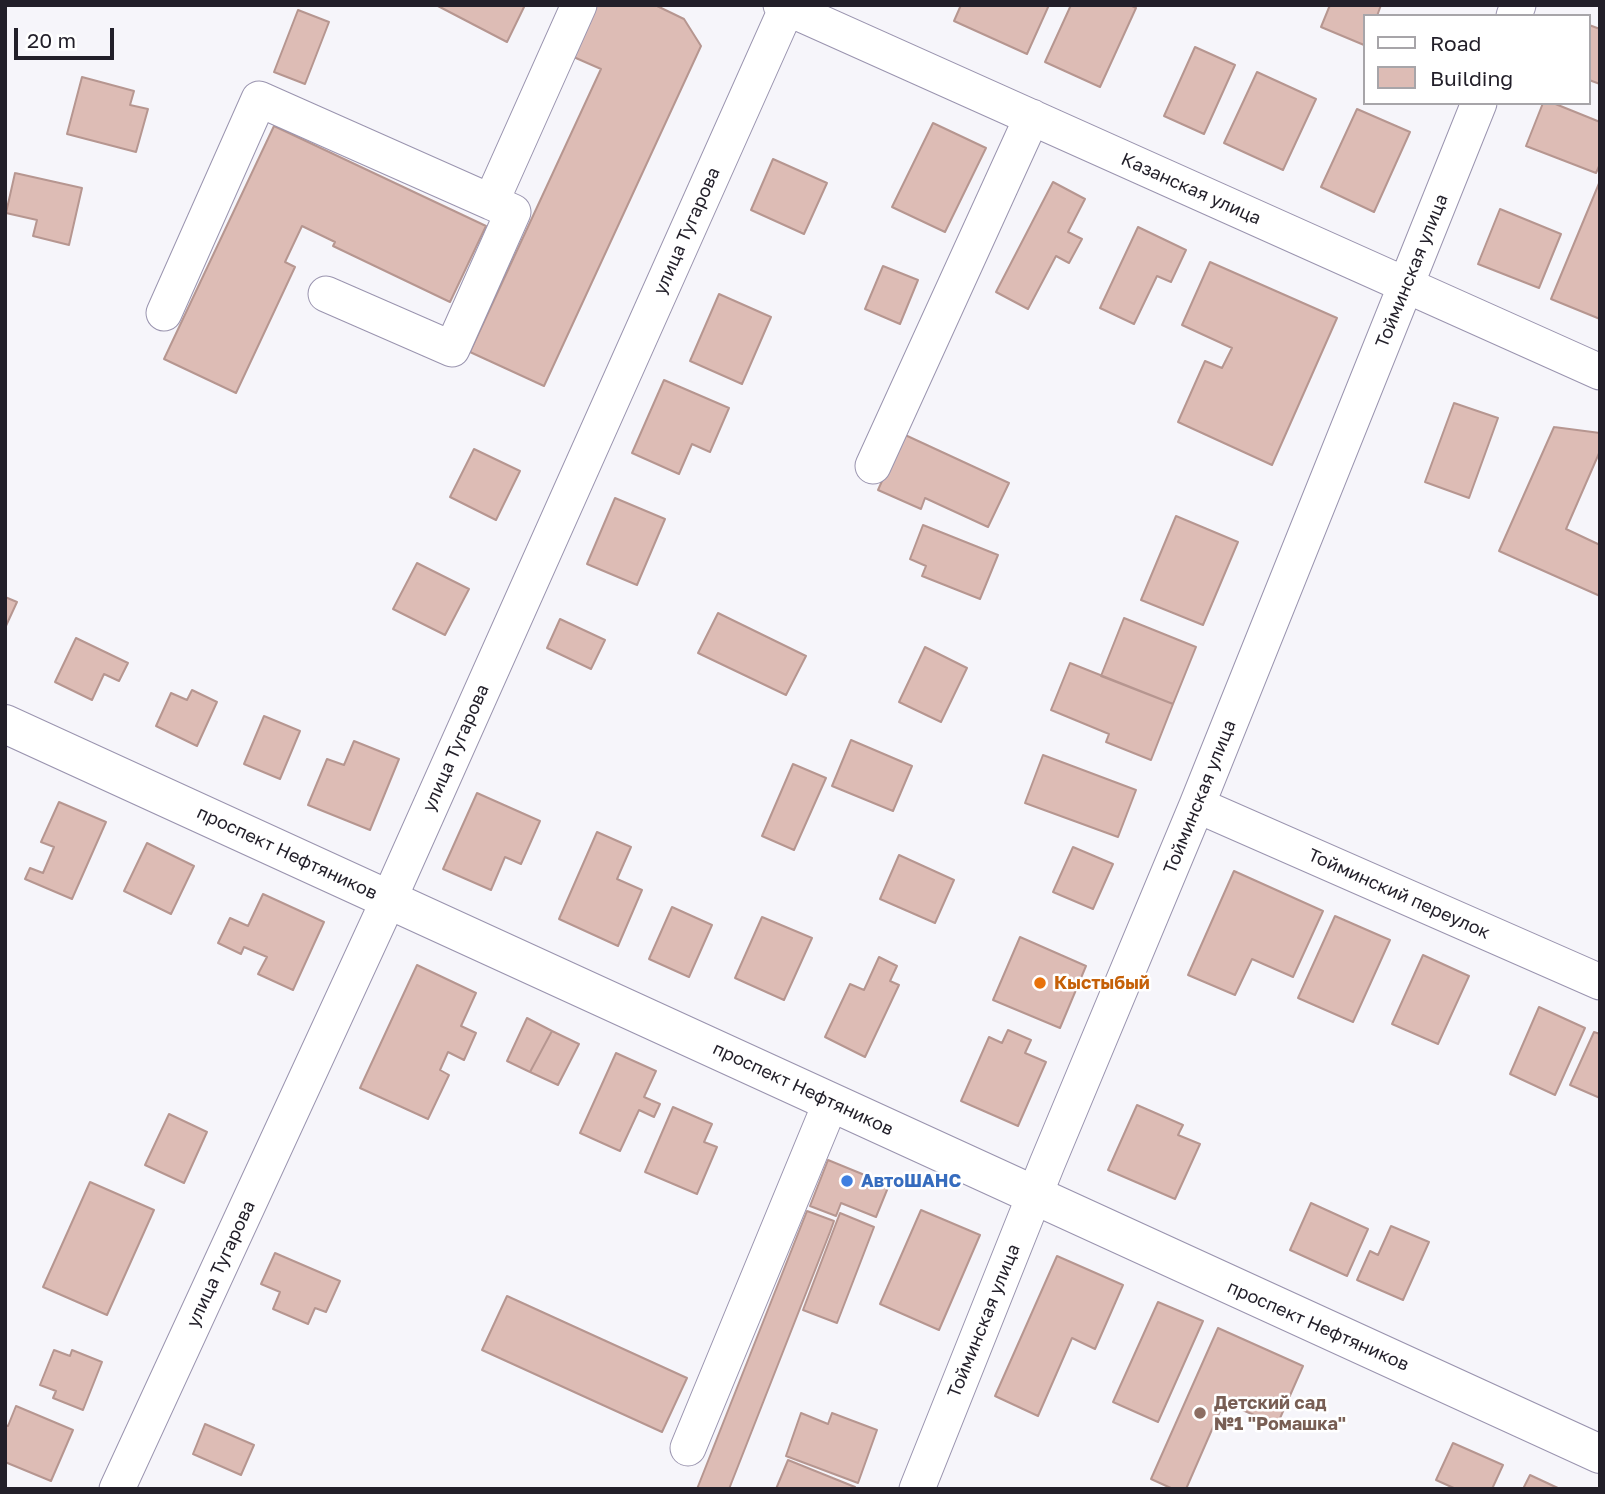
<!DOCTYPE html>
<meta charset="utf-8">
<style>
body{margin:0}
#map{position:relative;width:1605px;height:1494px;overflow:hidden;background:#f6f5fa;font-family:"Golos Text",sans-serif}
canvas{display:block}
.frame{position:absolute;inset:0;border:7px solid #221f29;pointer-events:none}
.legend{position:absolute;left:1363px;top:14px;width:228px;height:91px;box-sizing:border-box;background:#fff;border:2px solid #a7a5a9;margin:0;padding:9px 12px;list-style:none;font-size:21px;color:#221f29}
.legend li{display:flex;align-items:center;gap:14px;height:35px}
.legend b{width:35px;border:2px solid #a7a5a9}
.scale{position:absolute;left:14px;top:28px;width:100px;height:32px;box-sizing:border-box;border:4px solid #221f29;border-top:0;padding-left:9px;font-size:21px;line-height:24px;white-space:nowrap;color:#221f29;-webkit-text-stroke:5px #fff;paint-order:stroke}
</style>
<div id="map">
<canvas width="1605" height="1494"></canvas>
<div class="frame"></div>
<ul class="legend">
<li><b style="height:9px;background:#fff"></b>Road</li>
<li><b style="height:19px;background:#ddbcb5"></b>Building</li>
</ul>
<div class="scale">20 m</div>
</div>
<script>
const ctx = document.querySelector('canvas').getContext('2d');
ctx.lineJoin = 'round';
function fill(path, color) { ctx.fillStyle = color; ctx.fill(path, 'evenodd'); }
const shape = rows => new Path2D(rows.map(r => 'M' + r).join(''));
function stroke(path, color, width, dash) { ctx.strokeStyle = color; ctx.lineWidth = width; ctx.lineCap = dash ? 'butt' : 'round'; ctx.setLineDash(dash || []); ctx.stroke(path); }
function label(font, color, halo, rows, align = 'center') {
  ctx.font = font + ' "Golos Text",sans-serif'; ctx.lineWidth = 5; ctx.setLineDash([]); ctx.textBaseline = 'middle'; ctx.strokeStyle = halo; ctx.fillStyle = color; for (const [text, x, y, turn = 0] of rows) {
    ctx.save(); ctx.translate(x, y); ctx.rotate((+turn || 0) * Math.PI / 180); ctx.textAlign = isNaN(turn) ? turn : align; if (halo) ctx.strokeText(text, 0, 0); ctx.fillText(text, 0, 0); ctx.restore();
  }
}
const building = shape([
 [436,5,525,5,507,42,436,5],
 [592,5,655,5,684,19,701,46,544,386,470,352,601,69,569,55,592,5],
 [961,5,1049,5,1027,54,954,21,961,5],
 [1071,5,1130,5,1136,8,1100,87,1045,62,1071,5],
 [1330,5,1381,5,1377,16,1365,16,1364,45,1321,27,1330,5],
 [298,10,329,22,305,84,274,72,298,10],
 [1589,25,1600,29,1600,84,1589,80,1589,25],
 [1195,47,1235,65,1204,134,1164,116,1195,47],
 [1257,72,1316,99,1283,170,1224,143,1257,72],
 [82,77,134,91,130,105,148,109,136,152,67,134,82,77],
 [1543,103,1553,103,1600,122,1600,164,1596,173,1526,146,1543,103],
 [1357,109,1410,132,1374,212,1321,187,1357,109],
 [933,123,986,148,945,232,892,207,933,123],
 [274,126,486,226,450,302,333,246,335,242,302,226,285,262,295,267,236,393,164,359,274,126],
 [773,159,827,183,804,234,751,210,773,159],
 [15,173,82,188,69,245,33,236,37,220,6,213,15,173],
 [1600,181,1600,319,1551,299,1600,181],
 [1053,182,1085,199,1068,232,1082,239,1069,263,1056,256,1028,309,996,292,1053,182],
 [1500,209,1561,234,1539,288,1478,264,1500,209],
 [1138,227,1186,250,1171,282,1157,276,1134,324,1100,308,1138,227],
 [1210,262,1337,318,1272,465,1178,422,1205,361,1222,368,1232,348,1182,325,1210,262],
 [883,266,918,280,900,324,865,309,883,266],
 [719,294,771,317,742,384,690,361,719,294],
 [664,380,729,408,710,452,692,444,679,474,632,453,664,380],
 [1454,403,1498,418,1469,498,1425,482,1454,403],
 [1554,427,1600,433,1600,451,1566,529,1600,545,1600,596,1499,551,1554,427],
 [903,434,1009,483,988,527,925,498,921,509,878,490,903,434],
 [474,449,520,471,496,520,450,497,474,449],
 [615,498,665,519,637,585,587,564,615,498],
 [1176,516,1238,542,1203,625,1141,600,1176,516],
 [923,525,998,555,980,599,922,576,926,566,910,559,923,525],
 [417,563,469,589,445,635,393,609,417,563],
 [5,597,17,602,5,628,5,597],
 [718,613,806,656,786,695,698,653,718,613],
 [1124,618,1196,647,1173,704,1101,676,1124,618],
 [560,619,605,640,591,669,547,648,560,619],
 [76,638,128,663,119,681,104,674,92,700,55,682,76,638],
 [925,647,967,668,941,722,899,702,925,647],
 [1070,663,1173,704,1151,760,1106,742,1109,734,1051,710,1070,663],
 [192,690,217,702,197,746,156,726,171,693,187,700,192,690],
 [264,716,300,731,280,779,244,764,264,716],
 [851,740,912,766,893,811,832,786,851,740],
 [354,741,399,759,370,830,308,805,327,759,344,765,354,741],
 [1043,755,1136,790,1118,837,1025,803,1043,755],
 [793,764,826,778,794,850,762,836,793,764],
 [477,793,540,821,521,864,505,857,491,890,443,869,477,793],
 [59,802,106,822,72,899,25,879,30,868,43,873,54,847,41,842,59,802],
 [597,832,631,847,617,879,642,890,618,946,559,919,597,832],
 [147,843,194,866,171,914,124,891,147,843],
 [1073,847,1113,864,1093,909,1053,892,1073,847],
 [899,855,954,880,935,923,880,899,899,855],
 [1234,871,1323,911,1293,977,1252,959,1235,995,1188,975,1234,871],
 [263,894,324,922,293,990,258,974,267,957,244,947,241,954,218,943,230,918,248,926,263,894],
 [672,907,712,925,689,977,649,959,672,907],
 [1335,916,1390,940,1353,1022,1298,998,1335,916],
 [762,917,812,938,784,1000,735,978,762,917],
 [1020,937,1086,966,1060,1028,993,1000,1020,937],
 [1423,955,1469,976,1438,1044,1392,1024,1423,955],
 [879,957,897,966,890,981,899,985,865,1057,825,1037,850,984,864,990,879,957],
 [417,965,476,993,461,1026,476,1033,464,1060,448,1052,440,1070,449,1075,428,1119,360,1088,417,965],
 [1539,1007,1585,1028,1555,1095,1510,1074,1539,1007],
 [527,1018,552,1031,530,1072,507,1061,527,1018],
 [1008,1030,1031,1040,1025,1053,1046,1062,1018,1126,961,1101,989,1037,1002,1043,1008,1030],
 [552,1031,579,1044,558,1085,530,1072,552,1031],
 [1594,1032,1600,1034,1600,1098,1570,1085,1594,1032],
 [616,1053,656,1071,644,1097,660,1104,654,1117,639,1110,620,1151,580,1133,616,1053],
 [1137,1105,1183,1125,1178,1135,1200,1144,1175,1199,1108,1170,1137,1105],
 [673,1107,712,1124,704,1142,717,1147,697,1194,645,1172,673,1107],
 [169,1114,207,1132,184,1183,145,1165,169,1114],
 [828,1160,889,1185,876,1217,841,1203,836,1216,810,1206,828,1160],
 [90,1182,154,1210,107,1315,43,1287,90,1182],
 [1311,1203,1368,1229,1347,1276,1290,1250,1311,1203],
 [921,1210,980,1235,939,1330,880,1304,921,1210],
 [807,1211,834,1221,830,1232,729,1489,697,1489,807,1211],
 [840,1213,874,1227,837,1323,803,1310,840,1213],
 [1391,1226,1429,1242,1403,1300,1357,1280,1370,1251,1378,1255,1391,1226],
 [275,1253,340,1281,326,1312,315,1308,308,1324,273,1309,280,1292,261,1284,275,1253],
 [1057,1256,1123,1285,1095,1349,1072,1338,1038,1416,995,1396,1057,1256],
 [507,1296,687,1378,662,1432,482,1350,507,1296],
 [1158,1302,1203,1321,1158,1422,1113,1402,1158,1302],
 [1218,1328,1303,1366,1277,1425,1224,1402,1186,1489,1173,1489,1151,1479,1218,1328],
 [54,1350,70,1356,72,1350,102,1362,83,1410,53,1398,56,1391,40,1385,54,1350],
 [16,1406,73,1430,51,1481,5,1462,5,1425,8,1426,16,1406],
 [801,1413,828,1424,832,1413,877,1430,858,1483,786,1456,801,1413],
 [205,1424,254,1445,241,1475,193,1454,205,1424],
 [1453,1443,1503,1465,1492,1489,1456,1489,1436,1480,1453,1443],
 [788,1460,855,1487,854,1489,776,1489,788,1460],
 [1530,1475,1560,1489,1523,1489,1530,1475]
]);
fill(building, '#ddbcb5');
stroke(building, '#b69690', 2);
const minor = shape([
 [781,5,1600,372],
 [1514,16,1518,5],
 [326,294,452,349,513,212,491,202],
 [164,313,259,99,491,202,579,5],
 [873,466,1032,117],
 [1197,805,1600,982],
 [688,1448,831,1102],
 [117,1489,389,899,788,5],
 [917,1489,1047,1164,1197,805,1479,103]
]);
const major = shape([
 [5,724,1600,1454]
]);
stroke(minor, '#9a94af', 37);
stroke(major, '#9a94af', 40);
stroke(minor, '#fff', 35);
stroke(major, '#fff', 38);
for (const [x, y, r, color] of [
 [1040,983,7,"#e8710a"],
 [847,1181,7,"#3f7fe0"],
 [1200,1413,7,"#8d6e63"]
]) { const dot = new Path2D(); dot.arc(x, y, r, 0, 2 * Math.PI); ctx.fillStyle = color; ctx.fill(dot); stroke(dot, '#fff', 2.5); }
label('18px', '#221f29', '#fff', [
 ["Казанская улица",1191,189,24],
 ["улица Тугарова",687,231,-66],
 ["Тойминская улица",1412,271,-68],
 ["улица Тугарова",456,748,-66],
 ["Тойминская улица",1200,797,-68],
 ["проспект Нефтяников",287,853,25],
 ["Тойминский переулок",1399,894,24],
 ["проспект Нефтяников",803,1089,25],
 ["улица Тугарова",221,1264,-65],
 ["Тойминская улица",984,1321,-68],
 ["проспект Нефтяников",1318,1326,24]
]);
label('bold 18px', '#c56008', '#fff', [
 ["Кыстыбый",1054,983]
], 'left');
label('bold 18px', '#366cbe', '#fff', [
 ["АвтоШАНС",861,1181]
], 'left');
label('bold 18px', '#785e54', '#fff', [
 ["Детский сад",1214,1403],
 ["№1 \"Ромашка\"",1214,1424]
], 'left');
</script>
